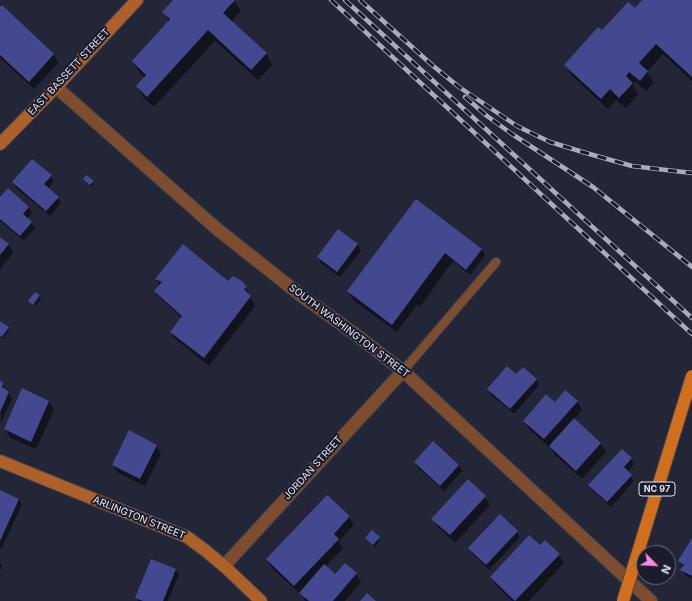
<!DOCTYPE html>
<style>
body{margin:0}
#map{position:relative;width:692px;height:601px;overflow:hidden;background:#232637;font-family:Inter,sans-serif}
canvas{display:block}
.north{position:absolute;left:636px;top:545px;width:40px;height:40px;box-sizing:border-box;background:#1a1c2c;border:1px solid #6a6c7a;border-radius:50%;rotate:114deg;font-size:11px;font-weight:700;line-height:16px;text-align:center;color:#e1e3ef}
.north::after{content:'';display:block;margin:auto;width:14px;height:18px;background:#fc86e4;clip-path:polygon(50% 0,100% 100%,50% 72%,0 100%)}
</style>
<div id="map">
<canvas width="692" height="601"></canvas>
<div class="north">N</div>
</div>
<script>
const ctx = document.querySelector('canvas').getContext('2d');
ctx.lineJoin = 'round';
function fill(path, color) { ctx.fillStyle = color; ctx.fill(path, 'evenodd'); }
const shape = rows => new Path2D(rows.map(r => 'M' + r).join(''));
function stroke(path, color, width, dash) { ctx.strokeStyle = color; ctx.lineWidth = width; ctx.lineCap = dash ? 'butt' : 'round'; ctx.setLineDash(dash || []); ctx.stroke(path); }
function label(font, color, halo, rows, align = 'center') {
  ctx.font = font + ' Inter,sans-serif'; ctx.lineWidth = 4; ctx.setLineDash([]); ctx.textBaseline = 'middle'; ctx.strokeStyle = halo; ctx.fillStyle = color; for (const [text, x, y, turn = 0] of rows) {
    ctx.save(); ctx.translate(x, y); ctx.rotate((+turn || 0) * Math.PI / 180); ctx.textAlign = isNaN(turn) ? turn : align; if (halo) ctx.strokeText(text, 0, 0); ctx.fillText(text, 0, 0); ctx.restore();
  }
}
fill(shape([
 [175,0,234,0,241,11,231,22,266,53,272,65,258,80,215,41,154,107,144,98,137,86,145,78,139,72,133,61,169,22,164,12],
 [644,0,692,0,692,81,663,54,647,72,654,83,646,91,636,82,633,85,638,94,626,108,616,100,608,109,572,76,565,65,602,31,635,10],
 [0,8,54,54,58,63,34,89,0,58],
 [51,176,54,181,48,189,58,198,61,203,50,216,16,188,13,182],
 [84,179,93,182,94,185,92,187],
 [0,199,29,207,32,213,27,218,31,222,35,228,24,241,0,221],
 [416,201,482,250,485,255,470,275,453,261,420,307,417,305,397,332,353,300,349,291],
 [339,230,358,245,361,251,340,277,321,263,318,257],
 [0,238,8,244,13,253,0,269],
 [156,279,228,282,246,288,255,306,209,366,174,338,171,332,182,318,159,297,155,291,160,286],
 [39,296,41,299,35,306,31,303],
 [0,322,9,330,3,339,0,336],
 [516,376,536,379,539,385,514,414,491,395,488,389],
 [0,382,5,388,5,390,9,393,12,399,1,423],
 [49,401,54,410,36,449,10,438,5,429],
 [577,401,582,410,574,419,601,444,606,452,582,479,555,455,550,446,549,447,529,429,524,421,555,403],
 [156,445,161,454,145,486,118,473,113,465],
 [631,459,634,464,628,472,634,481,611,507,593,491,590,486],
 [415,462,459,465,462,471,444,491,418,468],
 [0,491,19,499,22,505,2,548,0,547],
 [485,497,490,505,455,543,438,527,433,519],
 [349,517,354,525,339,541,343,548,325,567,335,575,356,574,361,582,345,601,305,601,301,593,300,594,272,568,267,559],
 [517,532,520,537,489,570,473,554,469,548],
 [379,537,380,540,375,547,366,538],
 [692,540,692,579,685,575,682,570,683,567,680,562],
 [540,547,559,555,564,563,529,601,512,601,496,585,491,577],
 [0,562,2,565,0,571],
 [175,569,179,575,168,601,138,601,137,598]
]), '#0007');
fill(shape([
 [173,0,235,0,223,13,267,53,251,70,208,30,147,97,136,86,146,75,132,61,170,19,162,12],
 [642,0,692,0,692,77,656,44,639,63,648,71,640,81,629,72,626,76,633,83,619,98,610,89,601,99,564,65,598,27,602,30,628,2,635,8],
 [2,5,54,54,29,82,0,55,0,7],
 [32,159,52,175,44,184,59,197,46,211,12,182],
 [86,175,94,181,90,185,83,179],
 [8,188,29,207,23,214,32,222,20,236,0,219,0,197],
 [416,199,482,249,466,270,445,253,392,325,347,291],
 [338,229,358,244,337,272,317,257],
 [0,237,9,244,0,255],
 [183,244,228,281,233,276,242,281,247,287,244,289,251,296,204,358,170,332,182,316,154,291,162,282,155,279],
 [35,292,40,295,33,305,28,301],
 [0,321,9,327,2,337,0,336],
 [507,366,516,374,523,367,537,379,510,409,487,389],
 [0,381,3,382,2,387,9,392,0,412],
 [22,388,49,401,31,442,4,429],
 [565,390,578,401,544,439,523,421,546,394,555,402],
 [574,418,601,443,576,471,549,446],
 [129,430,157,445,140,479,112,465],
 [433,441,459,465,440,486,414,462],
 [622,449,632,458,624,467,632,475,607,502,588,485],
 [468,479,486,496,450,535,431,519],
 [0,490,19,499,0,541],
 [327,495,350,516,334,534,339,539,294,586,266,559],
 [500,514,518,531,486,565,468,548],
 [372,530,380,537,373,545,365,538],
 [529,535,540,545,545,540,560,554,515,601,490,577],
 [692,538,692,576,680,570,684,565,678,561],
 [151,559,176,569,163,601,143,601,135,598],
 [345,563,357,573,333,601,309,601,299,593,324,564,335,574],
 [367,593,376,601,360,601]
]), '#434891');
const lane = shape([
 [403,371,496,262]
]);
const street = shape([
 [56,87,217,229,303,297,355,334,403,371,651,601],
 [224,566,403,371]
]);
const secondary = shape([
 [0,144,56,87,137,0],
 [0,461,187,537,206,551,224,566,261,601]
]);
stroke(lane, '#414454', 10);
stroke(street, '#414454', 14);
stroke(secondary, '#414454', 14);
stroke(lane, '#7e4d2d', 8);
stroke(street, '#7e4d2d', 12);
stroke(secondary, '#ad6028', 12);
const rail = shape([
 [331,0,692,334],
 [345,0,692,318],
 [360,0,432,65,459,87,517,126,550,142,586,153,632,166,692,173],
 [465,97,487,116,512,134,593,187,692,267]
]);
stroke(rail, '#a9acb9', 4.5);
stroke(rail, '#1a1c2c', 3, [9]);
const primaryBridge = shape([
 [623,601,692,376]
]);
stroke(primaryBridge, '#414454', 14, []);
stroke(primaryBridge, '#d26f1d', 12);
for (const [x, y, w] of [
 [657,489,36]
]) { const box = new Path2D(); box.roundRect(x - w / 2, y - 7, w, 14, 3); ctx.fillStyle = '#1a1c2c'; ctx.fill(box); stroke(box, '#e1e3ef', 1); }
label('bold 9px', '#e1e3ef', null, [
 ["NC 97",657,489]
]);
label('10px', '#e1e3ef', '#1a1c2c', [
 ["EAST BASSETT STREET",69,72,-47],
 ["SOUTH WASHINGTON STREET",349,331,37],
 ["JORDAN STREET",313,468,-48],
 ["ARLINGTON STREET",139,518,22]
]);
</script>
